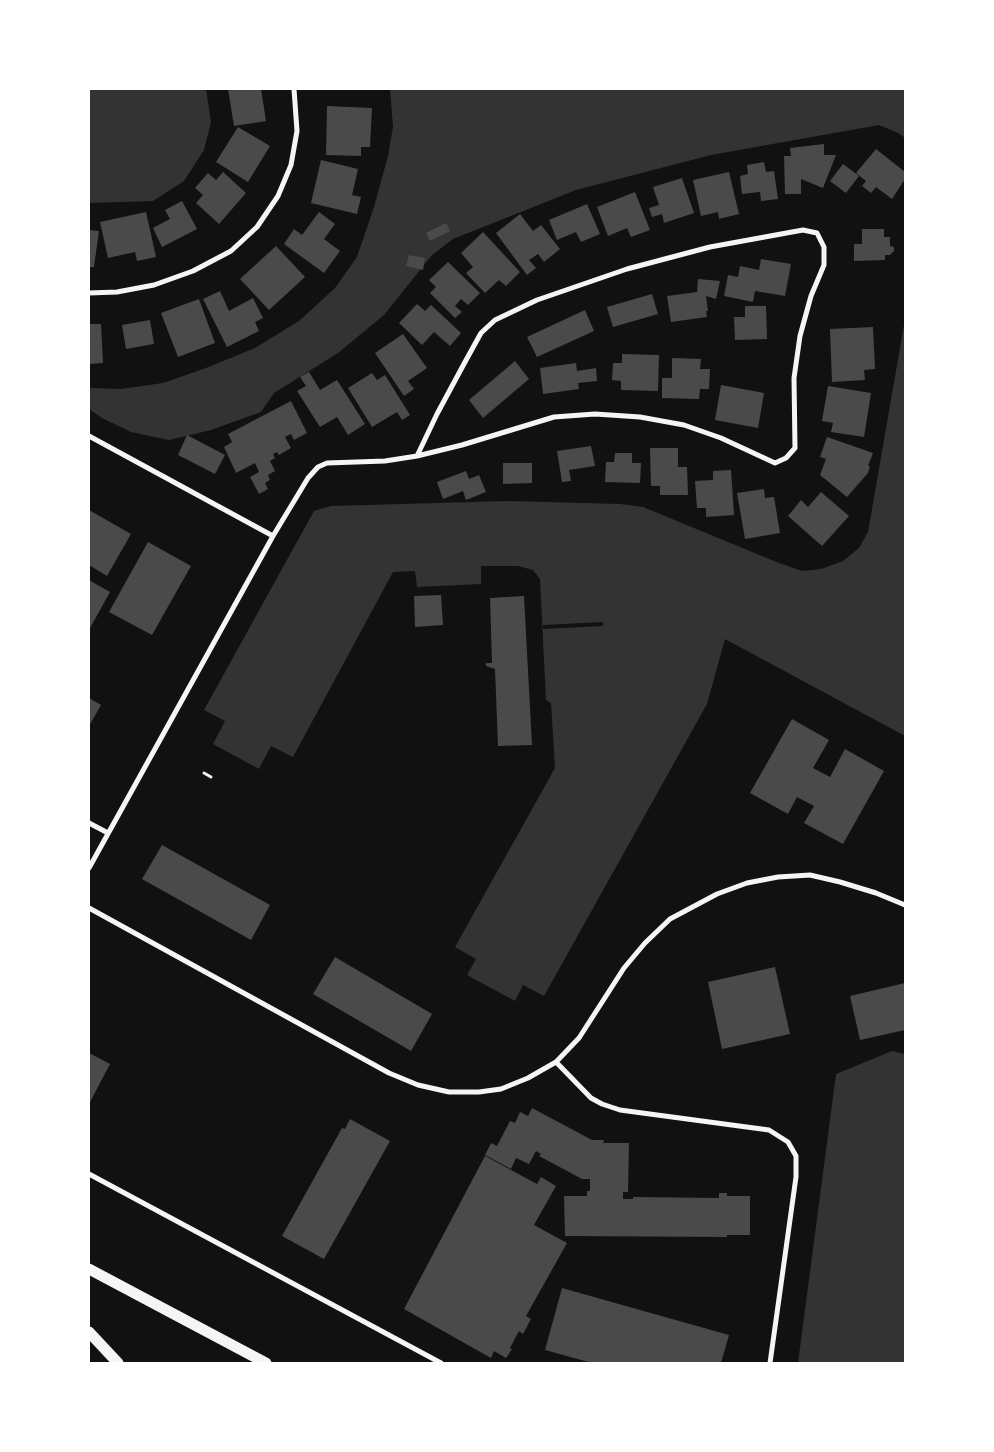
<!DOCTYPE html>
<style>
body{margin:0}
#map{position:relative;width:994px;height:1452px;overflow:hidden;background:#111;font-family:"Varela Round",sans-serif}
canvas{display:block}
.frame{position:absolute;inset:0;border:90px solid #fff;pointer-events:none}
</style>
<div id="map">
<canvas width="994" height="1452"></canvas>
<div class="frame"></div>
</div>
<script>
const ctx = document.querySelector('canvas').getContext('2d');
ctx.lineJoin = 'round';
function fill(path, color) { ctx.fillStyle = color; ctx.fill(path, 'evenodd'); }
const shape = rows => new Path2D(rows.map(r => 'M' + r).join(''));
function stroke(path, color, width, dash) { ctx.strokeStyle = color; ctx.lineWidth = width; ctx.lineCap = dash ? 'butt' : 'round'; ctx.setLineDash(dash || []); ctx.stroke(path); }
fill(shape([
 [89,89,206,89,211,122,204,150,184,181,153,201,89,203],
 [390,89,905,89,905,138,898,133,879,125,711,155,576,190,453,239,432,255,384,315,338,353,274,393,261,412,211,430,169,440,131,432,102,418,89,409,89,390,90,388,121,389,163,383,206,368,255,348,299,321,335,288,357,257,374,207,388,156,393,127],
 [905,319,905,736,725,639,707,704,544,996,523,985,515,1001,467,975,476,959,455,947,555,768,551,703,546,700,540,579,533,570,518,566,481,566,481,584,417,587,415,571,393,572,293,757,271,746,259,769,213,744,225,721,204,710,314,511,331,506,508,501,620,504,643,507,779,563,802,571,821,569,843,561,859,548,868,532],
 [892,1051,905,1054,905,1363,798,1363,836,1074]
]), '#333');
fill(shape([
 [603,622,603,626,543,629,543,625]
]), '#111');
fill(shape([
 [228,89,261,89,266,121,234,126],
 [327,106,372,108,370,147,361,147,361,156,326,155],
 [238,127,270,146,248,182,216,162],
 [824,144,824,155,836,155,823,188,801,179,801,194,785,194,784,156,791,156,790,148],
 [876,149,905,172,905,179,892,199,876,187,871,193,862,186,866,181,856,173],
 [321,160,358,169,352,195,361,197,357,214,311,203],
 [764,162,766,172,774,171,778,199,761,201,760,192,742,194,740,176,748,174,747,165],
 [843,164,859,176,846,193,830,181],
 [223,172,246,193,219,224,196,203,203,195,195,188,208,173,216,180],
 [729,172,739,214,719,219,718,212,701,216,693,180],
 [682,178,694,213,664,223,662,214,652,217,649,208,659,205,653,187],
 [635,192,650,230,631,237,627,228,608,236,597,207],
 [182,201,197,229,162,247,153,228,170,219,165,210],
 [587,204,600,234,581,242,576,232,557,240,549,220],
 [146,212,156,257,137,261,135,252,108,258,100,222],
 [319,212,335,224,324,239,340,251,324,273,284,244,294,229,302,235],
 [520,214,533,231,541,225,560,249,544,262,538,254,529,260,536,268,527,275,496,233],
 [446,223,450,231,430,241,426,233],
 [862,229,884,229,884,237,890,237,890,246,894,247,894,251,890,255,885,255,885,260,854,261,854,244,862,244],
 [89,230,99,231,94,267,89,267],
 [483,232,520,272,506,286,499,280,485,293,466,273,473,267,461,253],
 [276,246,305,277,269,310,240,279],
 [409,255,425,258,423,270,406,266],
 [761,259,791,264,785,296,755,291,753,302,724,296,728,275,738,277,740,266,759,270],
 [448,262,480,293,468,305,461,299,455,306,462,312,455,318,430,293,436,287,429,280],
 [698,279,720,281,716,299,706,296,708,311,706,311,707,317,671,322,667,296,697,292],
 [220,291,229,311,253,298,263,318,255,322,259,331,227,347,203,299],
 [652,294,658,314,613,327,607,307],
 [199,299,215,343,178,357,161,313],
 [417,304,425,311,431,305,461,333,450,346,434,332,422,345,399,323],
 [745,306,766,306,767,339,735,340,734,317,745,317],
 [585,310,594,331,537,357,527,337],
 [150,320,154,344,126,349,122,325],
 [89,324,101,324,103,363,89,364],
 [873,327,875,369,864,370,865,380,832,382,830,329],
 [403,334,427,368,408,381,414,389,404,396,375,353],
 [622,354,659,355,658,391,621,390,621,381,612,380,613,363,622,363],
 [672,358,701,359,700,369,710,369,709,389,700,389,699,399,662,398,662,378,672,378],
 [515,361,529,379,483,418,469,400],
 [576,363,577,371,596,368,597,381,578,383,579,389,543,394,540,368],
 [309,372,320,390,337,380,365,424,348,435,337,417,320,427,297,391,306,386,300,377],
 [372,373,377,380,385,375,410,415,402,420,397,412,372,427,348,388],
 [721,385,764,393,758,428,715,420],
 [828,386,871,393,864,437,831,432,833,423,822,421],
 [291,401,307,433,294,440,291,434,285,437,291,448,279,455,277,452,273,454,275,458,270,461,275,471,268,475,270,480,265,483,268,489,259,494,250,477,259,472,255,463,236,473,224,447,232,442,228,434],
 [187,435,225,455,215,474,178,455],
 [827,437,873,453,868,466,870,466,868,473,847,497,820,475,826,459,820,457],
 [591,446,595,466,569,470,571,481,562,482,557,451],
 [650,448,678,448,678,467,687,467,688,495,660,495,660,486,651,486],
 [615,453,632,453,632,463,641,463,640,483,605,482,606,462,614,462],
 [503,463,532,463,532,483,503,484],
 [731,470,734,515,706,517,706,508,697,508,695,481,713,480,713,471],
 [466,471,469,479,479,475,486,492,466,500,463,491,443,499,437,482],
 [764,489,765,498,774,497,780,533,745,539,737,493],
 [821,492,849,516,822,546,788,516,801,500,808,507],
 [89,510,131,534,107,576,89,565],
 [148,542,191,566,152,635,109,612],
 [89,580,110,592,89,630],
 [441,595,443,625,415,627,414,596],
 [524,596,532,745,498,746,495,669,486,666,486,663,492,663,490,598],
 [89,698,101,705,89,726],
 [792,719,829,740,813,768,830,777,845,749,884,771,843,844,804,823,814,806,797,797,788,814,750,793],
 [162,845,270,905,251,940,142,879],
 [335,957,432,1014,411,1051,313,994],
 [775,967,790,1034,722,1049,708,982],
 [905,983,905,1030,860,1040,850,996],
 [89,1053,110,1064,89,1104],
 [532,1108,592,1140,604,1140,603,1143,629,1143,628,1192,623,1192,623,1199,633,1199,633,1197,719,1198,719,1193,727,1193,727,1196,750,1196,750,1235,727,1235,727,1237,565,1236,564,1196,587,1196,587,1191,590,1191,590,1179,582,1179,539,1156,541,1154,536,1151,529,1164,516,1158,511,1169,485,1155,491,1143,497,1146,510,1121,515,1123,520,1112,528,1116],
 [350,1119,390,1141,324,1259,282,1236,342,1128,345,1129],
 [485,1156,537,1184,541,1177,556,1186,534,1225,567,1243,526,1316,531,1319,523,1334,519,1331,510,1348,512,1349,506,1358,494,1351,491,1358,404,1309],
 [562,1288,729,1335,721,1363,592,1363,545,1350]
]), '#4a4a4a');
stroke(shape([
 [204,773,211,777]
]), '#f5f5f5', 3);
stroke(shape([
 [803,230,817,233,824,247,824,265,811,296,800,336,794,378,795,448,786,458,775,463,721,438,684,425,640,417,595,414,554,417,462,445,417,456,437,414,465,362,481,333,495,320,537,300,627,269,710,247,803,230],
 [89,293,117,292,154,285,193,271,231,251,257,227,278,196,291,165,297,131,294,89],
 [89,436,273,536],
 [89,823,108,833],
 [89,868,273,536,308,478,318,467,327,463,385,461,417,456],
 [89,908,389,1073,418,1085,449,1092,479,1092,501,1089,528,1078,556,1062,579,1038,624,968,645,943,670,919,717,894,747,883,778,877,810,875,840,882,876,893,905,905],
 [556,1062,591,1098,602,1104,620,1110,769,1130,788,1142,796,1156,796,1177,770,1363],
 [89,1174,441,1363]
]), '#f5f5f5', 5);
stroke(shape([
 [89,1269,266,1363],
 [89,1332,118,1363]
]), '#f5f5f5', 11);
</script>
